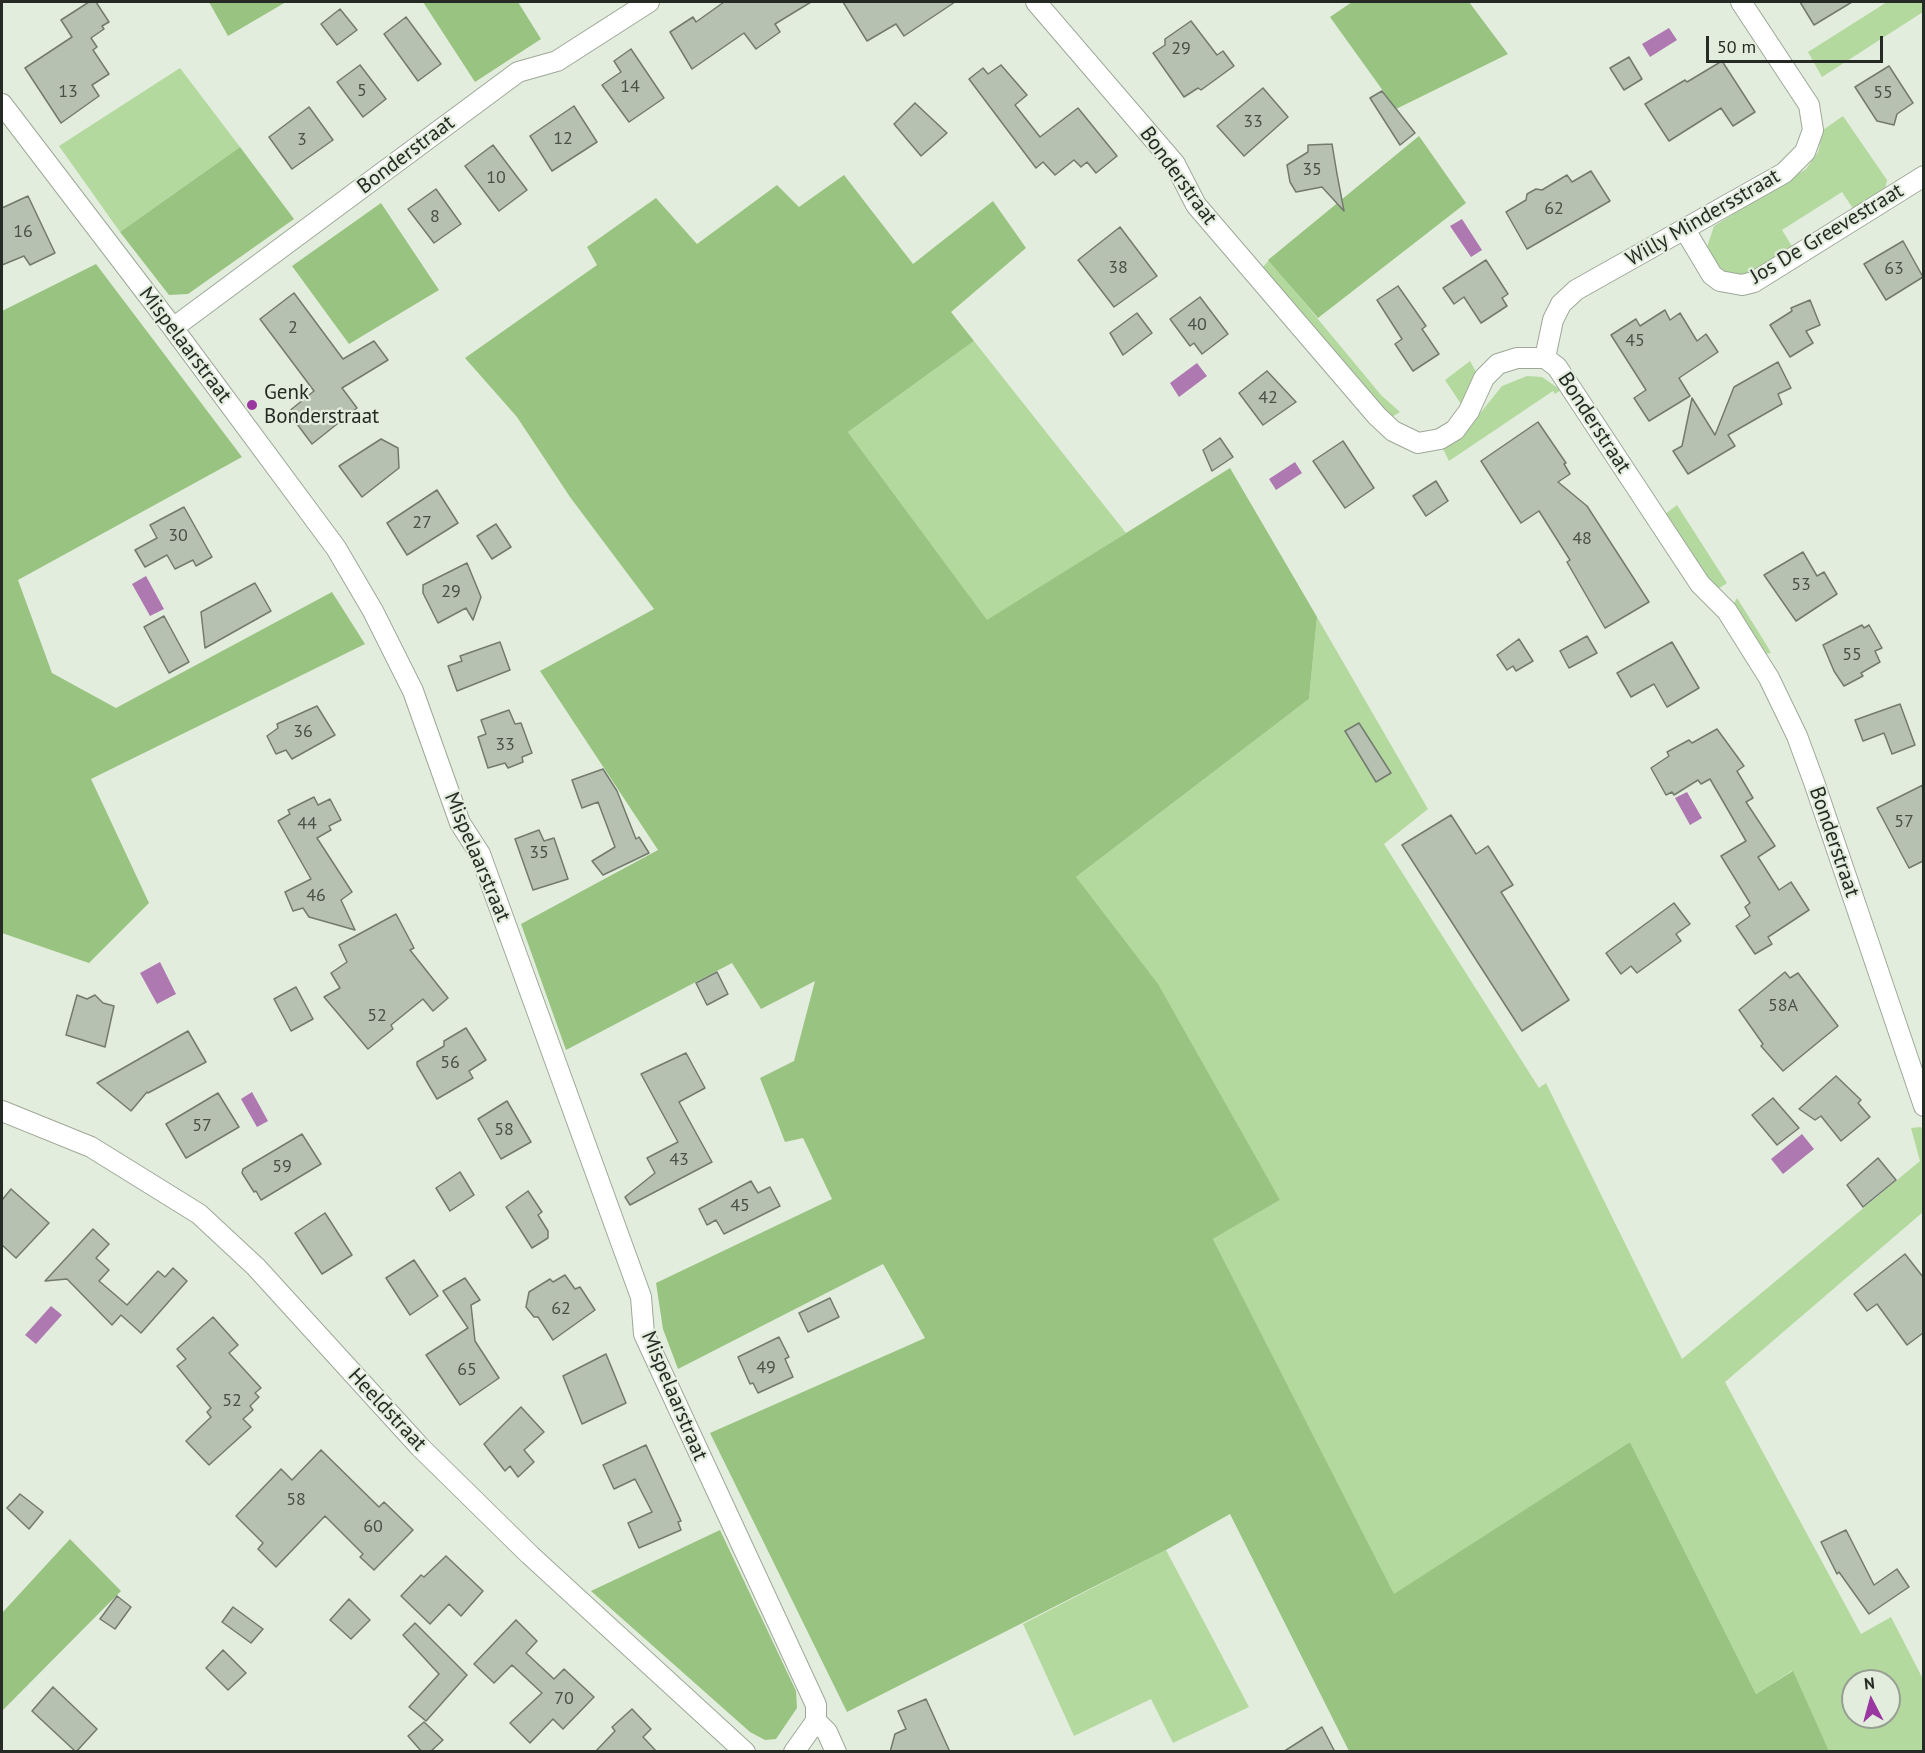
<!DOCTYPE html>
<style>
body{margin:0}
#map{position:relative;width:1925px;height:1753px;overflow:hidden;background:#e3eddd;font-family:"PT Sans",sans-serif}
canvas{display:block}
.frame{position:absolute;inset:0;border:3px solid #262a24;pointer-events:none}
.north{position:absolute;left:1841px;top:1669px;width:60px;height:60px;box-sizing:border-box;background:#e3eddd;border:2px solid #979f93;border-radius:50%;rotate:354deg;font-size:16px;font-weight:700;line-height:24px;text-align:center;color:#262a24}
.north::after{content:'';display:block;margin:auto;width:21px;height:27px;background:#9838a0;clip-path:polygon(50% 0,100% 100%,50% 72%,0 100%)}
.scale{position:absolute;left:1706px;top:36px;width:177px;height:27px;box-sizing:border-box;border:3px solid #262a24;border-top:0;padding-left:8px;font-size:18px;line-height:21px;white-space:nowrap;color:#262a24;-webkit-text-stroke:4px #e3eddd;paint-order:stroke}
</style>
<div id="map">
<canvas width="1925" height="1753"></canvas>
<div class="frame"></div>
<div class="north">N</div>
<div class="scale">50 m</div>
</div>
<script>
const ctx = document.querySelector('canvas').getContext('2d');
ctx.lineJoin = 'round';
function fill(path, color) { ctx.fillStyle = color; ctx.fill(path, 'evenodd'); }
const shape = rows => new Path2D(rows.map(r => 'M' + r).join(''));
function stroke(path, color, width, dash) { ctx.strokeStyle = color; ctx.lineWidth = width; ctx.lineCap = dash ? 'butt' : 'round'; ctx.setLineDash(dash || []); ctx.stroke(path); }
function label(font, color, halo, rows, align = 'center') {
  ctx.font = font + ' "PT Sans",sans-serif'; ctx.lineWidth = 4.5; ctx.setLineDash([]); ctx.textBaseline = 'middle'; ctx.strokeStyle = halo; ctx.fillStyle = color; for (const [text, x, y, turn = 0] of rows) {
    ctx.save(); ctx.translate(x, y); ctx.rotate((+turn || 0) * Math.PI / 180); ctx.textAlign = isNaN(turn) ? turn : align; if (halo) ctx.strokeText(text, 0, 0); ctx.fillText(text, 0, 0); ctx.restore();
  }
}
fill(shape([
 [1887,2,1923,2,1923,12,1822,77,1808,52],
 [180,68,240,147,120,232,59,146],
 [1843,116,1887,180,1885,189,1854,210,1842,192,1782,230,1793,248,1747,275,1730,277,1715,264,1707,247,1714,226,1806,169,1818,152,1823,130],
 [1269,260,1381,395,1400,412,1390,418,1262,268],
 [974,341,1126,533,987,621,848,432],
 [1470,361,1476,372,1461,404,1445,380],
 [1527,376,1542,377,1561,390,1555,394,1553,391,1449,461,1442,447,1461,437,1502,386],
 [1677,505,1727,583,1718,589,1700,569,1664,515],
 [1737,598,1766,644,1771,653,1764,654,1733,605],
 [1317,617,1428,809,1384,844,1539,1088,1546,1083,1682,1359,1920,1161,1911,1128,1921,1127,1924,1134,1923,1212,1725,1382,1861,1634,1891,1617,1923,1679,1923,1751,1829,1751,1792,1671,1756,1694,1630,1442,1394,1595,1213,1239,1280,1200,1076,877,1309,699],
 [1853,1681,1889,1681,1889,1717,1853,1717],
 [1166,1550,1249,1707,1173,1743,1151,1699,1074,1736,1023,1624]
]), '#b4d99f');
fill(shape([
 [209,2,286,2,228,36],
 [423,2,518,2,541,39,475,82],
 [1352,2,1469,2,1508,54,1396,109,1330,17],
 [1419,136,1466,203,1318,318,1268,260],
 [240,147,294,219,188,294,169,295,120,232],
 [844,175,913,264,993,201,1026,248,951,312,974,341,848,432,987,620,1230,468,1317,617,1309,699,1076,877,1158,984,1280,1200,1213,1239,1394,1594,1630,1442,1756,1694,1793,1671,1829,1751,1349,1751,1230,1514,1166,1550,847,1712,710,1433,925,1338,883,1264,678,1369,663,1329,656,1283,832,1199,803,1138,785,1142,760,1078,794,1061,815,981,761,1009,732,963,566,1050,521,924,658,850,540,671,654,609,570,497,517,417,465,358,597,265,587,247,656,198,697,244,777,185,799,207],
 [381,203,439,290,349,344,292,266],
 [96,264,242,457,18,580,52,673,116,708,332,592,365,644,91,779,149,903,89,963,2,933,2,311],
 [720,1530,796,1691,797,1708,776,1739,765,1740,750,1732,591,1591],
 [70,1539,121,1591,2,1711,2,1613]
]), '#99c380');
fill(shape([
 [1669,28,1677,40,1650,57,1642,44],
 [1462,219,1482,250,1471,257,1450,226],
 [1197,363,1207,376,1179,397,1170,383],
 [1295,462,1302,473,1276,490,1269,479],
 [146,576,164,609,150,616,132,584],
 [1687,792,1702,818,1690,825,1675,798],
 [160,962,176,994,157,1004,140,973],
 [252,1092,268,1121,257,1127,241,1099],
 [1802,1134,1814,1149,1783,1174,1771,1159],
 [51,1306,62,1315,36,1344,25,1335]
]), '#ae78b1');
const building = shape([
 [89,2,96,2,109,22,102,26,104,29,91,38,97,47,93,50,109,74,92,85,99,96,61,123,25,68,72,37,61,20,89,2],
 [724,2,811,2,775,24,780,32,756,49,744,33,692,69,670,32,693,17,696,22,724,2],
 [843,2,955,2,904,36,896,24,867,41,843,2],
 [1800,2,1852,2,1814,25,1800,2],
 [340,9,357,30,337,45,321,24,340,9],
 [406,17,441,64,418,81,384,34,406,17],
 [1191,21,1217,55,1223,51,1234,66,1201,90,1198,88,1184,97,1153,53,1165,45,1165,39,1191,21],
 [631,49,664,98,629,122,602,85,621,72,614,61,631,49],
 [1629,57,1642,79,1624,90,1610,68,1629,57],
 [1722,61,1755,112,1733,126,1721,108,1669,141,1645,104,1685,80,1687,82,1722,61],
 [360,65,386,99,363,117,337,82,360,65],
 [1001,65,1027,95,1015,105,1040,137,1078,108,1117,156,1096,173,1087,162,1081,167,1074,160,1055,175,1043,162,1036,168,969,79,983,68,988,74,1001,65],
 [1889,66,1913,103,1897,114,1894,125,1877,121,1855,87,1889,66],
 [1263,88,1288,117,1244,156,1217,126,1263,88],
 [1382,91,1415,133,1400,145,1370,98,1382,91],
 [915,103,947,133,921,156,894,124,915,103],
 [574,106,597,142,552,171,530,136,574,106],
 [309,107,333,140,292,169,269,137,309,107],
 [1332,144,1337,174,1344,211,1322,187,1296,192,1290,182,1287,165,1308,152,1308,145,1332,144],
 [493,145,527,190,499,211,465,166,493,145],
 [1591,171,1610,201,1527,249,1506,212,1526,200,1527,194,1536,189,1542,190,1567,175,1572,182,1591,171],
 [436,189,461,224,434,243,408,209,436,189],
 [28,196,55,253,30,265,24,256,2,265,2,208,28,196],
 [1120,227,1157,276,1114,307,1078,260,1120,227],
 [1903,241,1923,277,1886,300,1864,264,1903,241],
 [1486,260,1508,294,1502,298,1507,306,1481,323,1464,297,1454,304,1443,288,1486,260],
 [1398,286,1426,326,1422,329,1439,354,1413,371,1395,344,1402,339,1377,300,1398,286],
 [294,293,343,359,374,341,388,360,342,388,357,408,312,444,288,412,314,391,260,319,294,293],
 [1200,297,1228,334,1202,354,1194,343,1190,346,1170,319,1200,297],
 [1810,300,1820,325,1806,331,1813,343,1790,357,1770,325,1792,311,1791,308,1810,300],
 [1665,310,1670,320,1680,313,1697,341,1706,334,1718,352,1679,378,1690,396,1649,421,1634,398,1646,390,1611,335,1636,319,1640,326,1665,310],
 [1137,313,1152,333,1123,355,1110,333,1137,313],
 [1778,362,1791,388,1778,394,1782,404,1728,435,1735,446,1688,474,1673,451,1682,446,1692,398,1715,435,1734,387,1778,362],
 [1267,371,1296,402,1263,425,1239,393,1267,371],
 [1538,422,1566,463,1564,464,1570,474,1558,482,1587,506,1649,602,1605,628,1567,562,1570,560,1539,511,1521,523,1481,461,1538,422],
 [1220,438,1233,457,1212,471,1203,450,1220,438],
 [381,439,398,448,399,468,362,497,339,466,381,439],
 [1343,441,1374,488,1345,508,1313,461,1343,441],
 [1436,481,1448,501,1426,516,1413,496,1436,481],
 [437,490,458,523,407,555,387,523,437,490],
 [184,507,212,557,196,566,193,560,175,569,167,555,145,567,135,550,157,538,150,525,184,507],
 [496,524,511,547,492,559,477,536,496,524],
 [1803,552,1817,576,1824,572,1837,594,1796,621,1764,575,1803,552],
 [467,563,481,597,473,620,466,608,438,623,423,593,423,585,467,563],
 [255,583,271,611,205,648,201,612,255,583],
 [164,616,189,662,169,673,144,627,164,616],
 [1862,625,1864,628,1869,625,1882,648,1875,651,1880,662,1861,673,1863,676,1844,686,1834,671,1823,645,1862,625],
 [1587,636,1597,653,1569,668,1560,651,1587,636],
 [1519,639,1533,661,1516,671,1513,666,1507,670,1497,655,1519,639],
 [500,642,510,670,457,691,448,666,462,661,460,656,500,642],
 [1672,642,1699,688,1667,707,1654,684,1631,697,1617,673,1672,642],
 [1900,704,1915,745,1892,754,1884,733,1863,741,1855,720,1900,704],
 [317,706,335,735,292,759,286,750,276,754,267,736,278,728,277,724,317,706],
 [509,710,515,724,521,723,532,753,522,757,523,762,508,768,505,763,488,768,478,737,486,734,481,720,509,710],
 [1359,723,1391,773,1376,782,1345,731,1359,723],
 [1717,729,1744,766,1737,771,1753,798,1746,802,1775,846,1758,857,1779,890,1791,882,1809,910,1768,937,1772,944,1755,954,1736,926,1750,916,1745,907,1750,903,1721,856,1746,841,1710,779,1701,784,1698,780,1674,795,1672,792,1666,795,1651,768,1669,756,1667,752,1689,740,1692,743,1717,729],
 [603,769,617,791,636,839,639,837,649,853,603,875,592,861,615,847,598,802,582,808,572,780,603,769],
 [1923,785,1923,861,1909,868,1877,808,1923,785],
 [314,797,318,805,330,799,341,820,329,826,331,830,317,838,352,892,341,900,355,930,309,917,303,908,293,911,285,892,311,879,278,821,290,814,288,810,314,797],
 [1451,815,1476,854,1488,846,1513,885,1501,892,1569,1000,1522,1031,1402,845,1451,815],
 [539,830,544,841,554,838,568,879,533,890,515,839,539,830],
 [1674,903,1690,924,1676,934,1681,941,1637,973,1631,966,1621,974,1606,953,1674,903],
 [396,914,414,948,410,950,448,998,433,1011,423,999,391,1025,393,1029,368,1049,324,997,340,988,331,973,347,962,339,945,396,914],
 [717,972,728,994,707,1005,696,983,717,972],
 [1785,972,1790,978,1798,973,1838,1026,1783,1071,1761,1046,1763,1044,1739,1010,1785,972],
 [296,987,313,1019,291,1031,274,999,296,987],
 [77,995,87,999,95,995,103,1003,114,1006,105,1047,66,1035,77,995],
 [466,1028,486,1060,469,1071,473,1078,437,1099,417,1065,417,1062,444,1046,444,1041,466,1028],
 [188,1031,206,1062,148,1093,147,1092,131,1111,97,1083,188,1031],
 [686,1053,705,1088,679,1102,712,1162,630,1205,625,1197,655,1173,647,1158,678,1142,641,1074,686,1053],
 [1836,1076,1861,1100,1858,1103,1870,1117,1841,1141,1821,1116,1815,1120,1799,1109,1836,1076],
 [218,1093,239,1127,186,1158,166,1124,218,1093],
 [1773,1098,1799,1128,1777,1145,1752,1115,1773,1098],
 [507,1101,531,1142,501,1159,478,1119,507,1101],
 [302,1134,321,1164,261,1200,256,1191,254,1192,242,1173,243,1169,302,1134],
 [1878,1158,1896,1180,1863,1207,1847,1185,1878,1158],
 [460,1172,474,1195,450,1211,436,1188,460,1172],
 [751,1181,758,1193,770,1187,780,1206,724,1234,716,1220,707,1225,699,1209,751,1181],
 [11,1189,49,1223,16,1258,2,1245,2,1200,11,1189],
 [528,1191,542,1212,538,1215,548,1231,548,1238,532,1248,506,1207,528,1191],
 [325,1213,352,1255,322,1274,295,1233,325,1213],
 [93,1229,109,1244,96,1258,109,1270,99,1281,127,1305,158,1271,165,1277,173,1268,187,1281,141,1333,121,1315,112,1325,67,1279,45,1281,93,1229],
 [1905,1254,1923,1277,1923,1333,1907,1345,1877,1304,1867,1311,1854,1294,1905,1254],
 [414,1260,438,1296,410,1315,386,1278,414,1260],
 [565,1275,575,1289,580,1287,595,1310,553,1340,538,1317,534,1317,526,1307,529,1292,550,1279,553,1282,565,1275],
 [465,1278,480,1300,471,1305,475,1341,499,1378,460,1405,426,1355,468,1328,443,1291,465,1278],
 [830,1298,839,1317,808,1332,799,1313,830,1298],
 [213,1317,238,1345,229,1353,261,1388,255,1393,259,1397,250,1406,253,1410,243,1419,251,1427,209,1465,186,1441,211,1417,207,1412,211,1408,177,1366,186,1359,177,1349,213,1317],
 [779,1337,789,1357,785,1359,793,1377,758,1393,753,1383,750,1384,738,1357,779,1337],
 [606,1354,626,1403,582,1424,563,1376,606,1354],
 [521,1407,544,1432,524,1450,534,1462,518,1477,510,1466,505,1471,484,1444,521,1407],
 [646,1445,681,1521,678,1522,681,1530,639,1548,628,1523,652,1512,635,1479,614,1489,603,1465,646,1445],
 [321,1450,379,1507,384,1502,413,1530,374,1570,360,1557,363,1554,325,1516,276,1567,258,1549,263,1543,236,1516,281,1469,292,1480,321,1450],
 [20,1494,43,1512,29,1529,7,1508,20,1494],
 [1846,1530,1874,1585,1897,1569,1909,1587,1869,1614,1839,1572,1837,1574,1821,1542,1846,1530],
 [446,1556,483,1591,461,1616,449,1604,430,1624,401,1596,421,1575,424,1577,446,1556],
 [117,1596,131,1607,115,1629,100,1619,117,1596],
 [349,1599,370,1620,351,1639,330,1620,349,1599],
 [233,1607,263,1629,251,1643,222,1622,233,1607],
 [516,1620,537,1641,526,1653,554,1679,564,1669,594,1697,563,1729,553,1719,530,1743,510,1723,542,1693,512,1665,494,1683,474,1664,516,1620],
 [415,1623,467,1675,426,1721,409,1707,439,1674,403,1635,415,1623],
 [223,1650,246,1673,228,1690,206,1668,223,1650],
 [53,1687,97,1729,76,1752,32,1711,53,1687],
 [926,1699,950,1752,890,1752,895,1734,906,1729,898,1711,926,1699],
 [632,1709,651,1729,643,1737,657,1752,595,1752,615,1731,612,1727,632,1709],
 [424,1722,443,1740,430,1752,422,1752,408,1736,424,1722],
 [1322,1727,1335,1752,1283,1752,1322,1727]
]);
fill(building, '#b7c1b1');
stroke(building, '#727b6d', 1.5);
const street = shape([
 [1036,2,1175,164,1196,205,1377,416,1393,431,1418,443,1440,439,1455,430,1469,411,1484,378,1498,364,1517,358,1545,358,1557,367,1700,584,1727,611,1769,678,1797,736,1814,782,1924,1106],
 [2,104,173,328,336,548,373,611,413,691,460,823,480,854,641,1297,644,1334,816,1705,816,1721,794,1752],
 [1685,230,1712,275,1720,281,1742,285,1754,282,1924,176],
 [173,328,518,72,557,61,649,2],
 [1545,358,1553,320,1561,304,1576,290,1784,173,1805,152,1813,130,1809,105,1741,2],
 [2,1111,91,1147,199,1214,256,1267,420,1447,530,1555,745,1752],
 [816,1721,827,1732,836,1752]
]);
stroke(street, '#9ea898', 22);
stroke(street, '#fff', 20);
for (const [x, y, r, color] of [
 [252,405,6,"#9838a0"]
]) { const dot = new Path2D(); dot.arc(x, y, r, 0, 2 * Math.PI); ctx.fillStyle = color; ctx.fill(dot); stroke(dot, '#e3eddd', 2); }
label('18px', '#4a5047', null, [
 ["29",1181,49],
 ["14",630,87],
 ["5",362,91],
 ["13",68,92],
 ["55",1883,93],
 ["33",1253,122],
 ["12",563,139],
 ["3",302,140],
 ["35",1312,170],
 ["10",496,178],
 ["62",1554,209],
 ["8",435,217],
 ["16",23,232],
 ["38",1118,268],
 ["63",1894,269],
 ["40",1197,325],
 ["2",293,328],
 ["45",1635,341],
 ["42",1268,398],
 ["27",422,523],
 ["30",178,536],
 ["48",1582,539],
 ["53",1801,585],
 ["29",451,592],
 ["55",1852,655],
 ["36",303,732],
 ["33",505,745],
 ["57",1904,822],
 ["44",307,824],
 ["35",539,853],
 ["46",316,896],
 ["58A",1783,1006],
 ["52",377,1016],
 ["56",450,1063],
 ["57",202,1126],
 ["58",504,1130],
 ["43",679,1160],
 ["59",282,1167],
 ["45",740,1206],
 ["62",561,1309],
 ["49",766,1368],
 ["65",467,1370],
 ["52",232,1401],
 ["58",296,1500],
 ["60",373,1527],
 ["70",564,1699]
]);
label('21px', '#262a24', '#e3eddd', [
 ["Bonderstraat",406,155,-37],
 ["Bonderstraat",1178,176,54],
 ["Willy Mindersstraat",1703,218,-30],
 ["Jos De Greevestraat",1827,234,-31],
 ["Mispelaarstraat",185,345,53],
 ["Bonderstraat",1594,423,57],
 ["Bonderstraat",1834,842,71],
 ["Mispelaarstraat",477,857,67],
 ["Mispelaarstraat",674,1396,67],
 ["Heeldstraat",387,1410,47]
]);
label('21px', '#262a24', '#e3eddd', [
 ["Genk",264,393],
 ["Bonderstraat",264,417]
], 'left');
</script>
